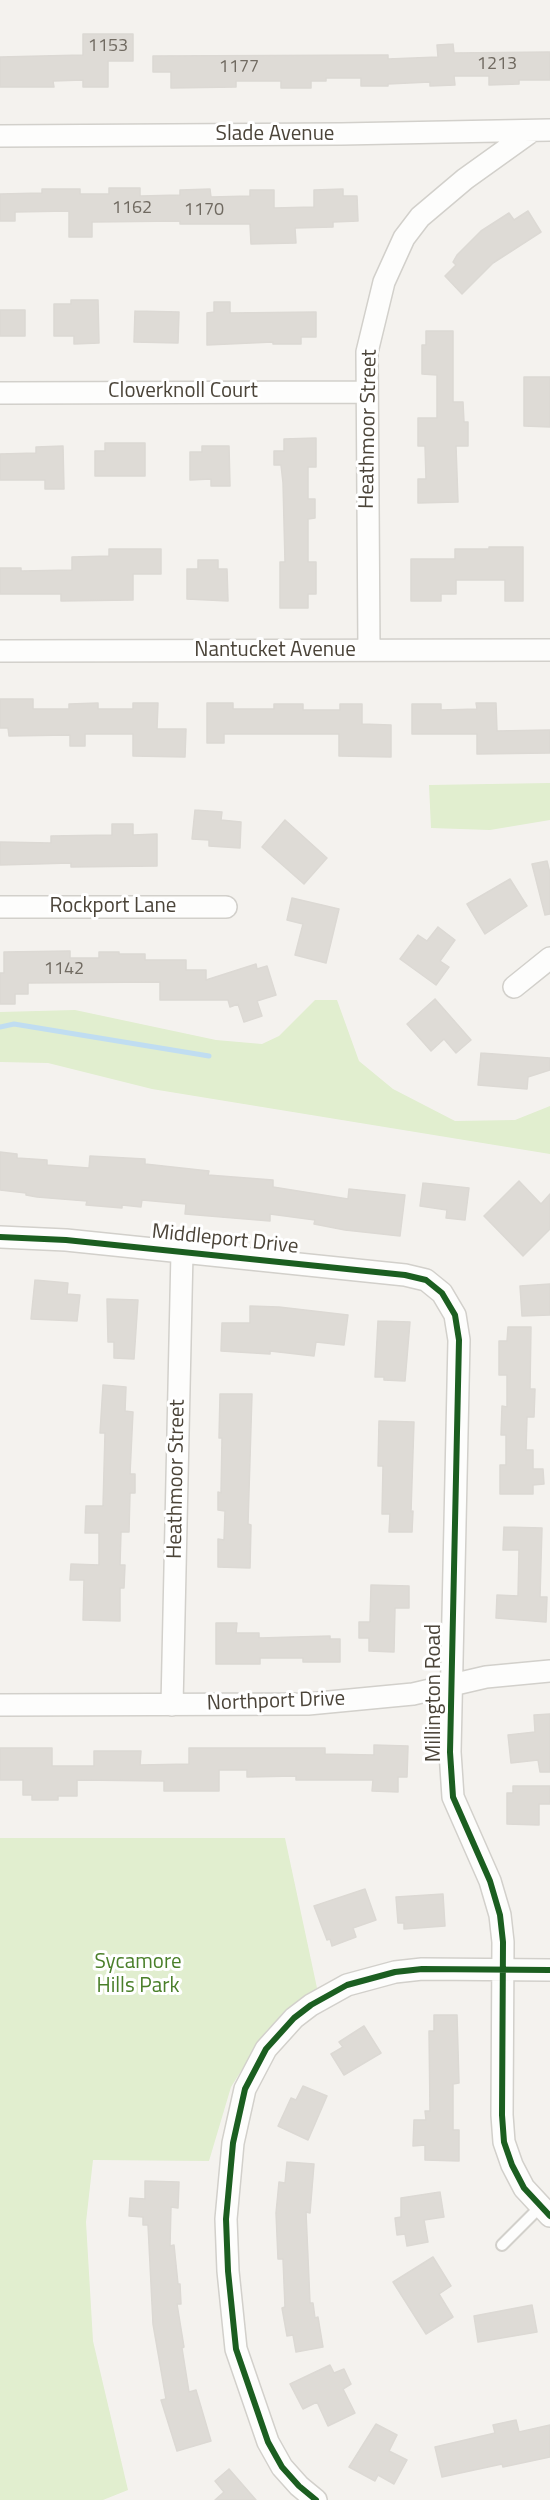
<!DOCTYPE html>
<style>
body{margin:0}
canvas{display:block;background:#f4f2ee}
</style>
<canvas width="550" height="2500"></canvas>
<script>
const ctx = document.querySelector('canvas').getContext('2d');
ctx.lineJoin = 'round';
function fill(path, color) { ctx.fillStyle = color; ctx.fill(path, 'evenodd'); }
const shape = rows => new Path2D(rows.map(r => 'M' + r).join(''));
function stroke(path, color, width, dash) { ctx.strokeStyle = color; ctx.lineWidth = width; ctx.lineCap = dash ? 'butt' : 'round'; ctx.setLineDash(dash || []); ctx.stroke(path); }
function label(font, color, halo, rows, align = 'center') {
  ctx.font = font + ' "Titillium Web",sans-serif'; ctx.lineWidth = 6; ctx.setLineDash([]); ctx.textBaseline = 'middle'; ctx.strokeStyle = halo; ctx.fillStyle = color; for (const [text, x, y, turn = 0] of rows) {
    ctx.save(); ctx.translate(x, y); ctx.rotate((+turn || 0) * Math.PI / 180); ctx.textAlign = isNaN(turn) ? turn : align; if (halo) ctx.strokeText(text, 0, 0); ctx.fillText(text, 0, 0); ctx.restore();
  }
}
fill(shape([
 [550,783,550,820,490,830,431,828,429,785],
 [315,1000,337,1000,359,1061,393,1089,455,1121,515,1120,550,1106,550,1154,152,1089,48,1063,0,1062,0,1012,75,1010,216,1040,262,1044,279,1036],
 [0,1838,285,1838,317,1988,267,2030,231,2087,209,2161,93,2160,86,2222,93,2341,128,2490,103,2500,0,2500]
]), '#e1eecf');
stroke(shape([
 [0,1027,14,1024,209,1056]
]), '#c0ddf1', 5);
const building = shape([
 [83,34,133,34,133,61,108,61,108,87,83,87,83,80,53,81,54,87,0,87,0,57,83,55,83,34],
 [453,44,454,53,550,52,550,80,519,80,519,84,489,85,489,76,454,76,455,85,430,86,430,82,388,84,388,86,361,86,361,78,326,78,326,81,311,81,311,88,281,88,281,81,236,81,236,87,171,88,171,72,153,72,153,56,388,55,388,59,438,57,437,45,453,44],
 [109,188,140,188,140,196,180,195,180,190,210,189,211,197,250,196,250,190,274,190,274,208,314,207,314,190,343,189,343,196,357,196,358,221,333,222,333,227,295,228,296,243,251,244,250,224,180,224,180,221,92,222,92,237,69,237,69,211,15,212,15,221,0,221,0,194,42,193,42,189,80,189,80,194,109,194,109,188],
 [528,211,541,232,493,263,462,294,445,276,456,265,453,262,457,255,481,231,509,213,514,220,528,211],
 [71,300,98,300,99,343,74,344,74,336,54,336,54,304,71,304,71,300],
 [214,302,230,302,230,313,316,312,316,337,301,337,301,344,273,344,273,342,207,345,207,313,214,312,214,302],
 [0,310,25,310,25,336,0,336,0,310],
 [135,311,179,312,178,343,134,342,135,311],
 [426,331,453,331,453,402,463,402,464,422,468,422,468,446,456,446,458,502,418,503,418,479,426,479,425,446,418,446,418,418,437,418,437,375,422,374,422,345,426,345,426,331],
 [524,377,550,377,550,427,524,426,524,377],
 [316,438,316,467,308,467,308,499,315,499,315,518,308,519,308,562,316,562,316,594,308,594,308,608,280,608,280,562,285,562,283,483,281,465,274,465,274,451,284,451,284,439,316,438],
 [105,443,145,443,145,476,95,476,95,451,105,451,105,443],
 [63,446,64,489,45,489,45,480,0,480,0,454,36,453,36,447,63,446],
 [202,446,229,446,230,486,211,486,211,479,190,480,190,452,202,452,202,446],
 [489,547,523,547,523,601,505,601,505,580,456,580,456,594,441,594,441,601,411,601,411,559,455,559,455,549,489,549,489,547],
 [109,549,161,549,161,574,133,574,133,600,61,601,61,594,0,594,0,568,21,568,21,571,72,570,72,557,109,556,109,549],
 [198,560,218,560,218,569,227,569,228,601,187,599,187,569,198,569,198,560],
 [0,699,33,699,33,709,69,709,69,704,98,703,98,709,133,709,133,703,158,703,157,729,186,729,185,757,133,756,133,734,85,734,85,746,70,746,70,735,9,736,8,728,0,728,0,699],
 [207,703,233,703,233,709,274,709,274,704,303,704,303,710,340,710,340,704,362,704,362,724,391,725,391,757,339,756,339,734,224,734,224,743,207,743,207,703],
 [476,703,496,703,497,731,550,730,550,753,477,754,477,734,412,734,412,704,441,704,441,710,477,709,476,703],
 [195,810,222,812,221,820,241,822,240,848,209,846,209,840,192,839,195,810],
 [285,820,327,858,304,884,262,847,285,820],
 [112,824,133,824,133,835,157,834,157,866,71,867,71,863,0,865,0,842,51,843,51,836,112,835,112,824],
 [547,861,550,873,550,914,545,915,532,864,547,861],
 [510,879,527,906,485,934,467,904,510,879],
 [292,898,339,909,326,963,295,955,303,924,287,920,292,898],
 [438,927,455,940,440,961,449,967,436,985,400,959,418,935,427,941,438,927],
 [70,951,70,958,99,958,99,952,119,952,119,954,145,954,145,960,186,960,186,970,206,970,206,980,256,964,257,969,267,966,276,995,257,1001,262,1016,244,1022,238,1004,230,1007,228,1000,160,1000,160,982,28,983,28,994,15,994,15,1004,0,1004,0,973,4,973,4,952,70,951],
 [435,999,471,1040,456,1053,444,1039,431,1051,407,1024,435,999],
 [481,1053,550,1058,550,1070,528,1077,527,1089,478,1085,481,1053],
 [0,1152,17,1154,17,1158,47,1160,47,1165,89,1168,90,1156,145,1159,145,1164,209,1171,208,1175,273,1180,273,1187,348,1199,349,1189,405,1195,400,1236,345,1230,314,1224,315,1220,270,1214,270,1221,185,1214,186,1204,142,1200,141,1207,122,1205,122,1208,86,1205,87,1201,37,1197,26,1195,26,1193,0,1190,0,1152],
 [519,1181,541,1204,550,1194,550,1229,523,1256,484,1216,519,1181],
 [423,1183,469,1188,465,1220,446,1218,447,1210,420,1206,423,1183],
 [35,1280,68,1283,67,1294,80,1295,77,1321,31,1319,35,1280],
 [550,1284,550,1315,522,1316,520,1286,550,1284],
 [107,1299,138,1300,134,1359,114,1358,114,1342,108,1342,107,1299],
 [250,1306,279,1307,348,1315,344,1345,316,1342,314,1356,270,1351,270,1354,221,1351,222,1323,250,1323,250,1306],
 [378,1321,410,1322,405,1381,384,1380,384,1377,375,1377,378,1321],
 [508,1327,531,1327,530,1389,535,1389,534,1417,527,1417,526,1450,533,1450,533,1469,543,1469,544,1484,533,1485,533,1494,500,1494,500,1465,506,1465,506,1435,501,1435,502,1406,507,1407,507,1375,499,1375,499,1341,507,1341,508,1327],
 [103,1385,126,1387,125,1411,133,1412,130,1474,135,1474,135,1493,130,1493,129,1532,121,1532,120,1565,125,1565,124,1588,120,1588,120,1621,83,1620,84,1580,70,1580,71,1564,99,1565,99,1533,85,1533,86,1506,103,1506,105,1433,100,1433,103,1385],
 [220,1394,252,1394,248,1524,251,1525,250,1568,218,1567,218,1539,224,1540,225,1511,218,1510,218,1492,221,1493,222,1438,219,1438,220,1394],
 [379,1421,414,1422,411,1512,413,1511,412,1532,389,1532,390,1514,382,1514,383,1466,378,1466,379,1421],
 [504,1527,542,1528,540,1597,547,1597,546,1622,496,1618,497,1595,518,1596,519,1550,503,1550,504,1527],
 [371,1585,409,1586,409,1608,395,1608,394,1652,369,1651,369,1638,359,1638,359,1622,370,1622,371,1585],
 [216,1623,237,1623,236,1633,259,1633,259,1638,330,1636,330,1639,340,1639,340,1662,303,1662,303,1658,260,1658,260,1664,216,1664,216,1623],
 [550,1714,550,1772,540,1772,538,1760,511,1763,508,1735,535,1732,534,1715,550,1714],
 [374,1745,408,1746,407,1777,398,1777,398,1792,372,1791,373,1780,296,1780,296,1776,247,1777,247,1770,219,1770,219,1791,164,1791,164,1781,77,1780,77,1796,58,1796,58,1800,32,1800,32,1795,23,1795,23,1780,0,1780,0,1748,52,1748,52,1766,94,1766,94,1751,141,1751,140,1765,189,1764,189,1748,325,1748,325,1754,374,1755,374,1745],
 [513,1786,550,1786,550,1804,539,1804,539,1825,507,1824,507,1793,513,1793,513,1786],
 [365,1889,376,1920,353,1928,356,1937,332,1946,330,1939,327,1940,314,1906,365,1889],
 [443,1894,445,1926,404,1929,404,1923,398,1923,396,1897,443,1894],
 [434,2015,457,2015,459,2083,453,2084,453,2130,459,2130,459,2161,425,2160,425,2145,413,2146,414,2120,426,2120,425,2111,430,2111,429,2031,434,2031,434,2015],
 [364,2026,381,2053,344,2075,331,2054,343,2047,339,2042,364,2026],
 [303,2086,327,2096,308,2140,278,2126,291,2098,296,2100,303,2086],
 [287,2162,314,2164,310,2213,306,2212,310,2303,313,2303,315,2318,318,2317,323,2347,296,2352,293,2335,287,2336,282,2308,285,2307,283,2259,278,2259,276,2213,279,2182,285,2183,287,2162],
 [145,2181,179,2182,178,2208,171,2207,170,2246,174,2245,178,2284,180,2284,181,2304,177,2304,184,2347,182,2348,189,2392,196,2390,211,2441,177,2451,161,2400,166,2399,153,2324,148,2225,143,2225,143,2217,129,2216,130,2198,145,2199,145,2181],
 [440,2192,444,2217,424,2220,428,2242,407,2246,405,2234,397,2235,395,2218,401,2217,401,2198,440,2192],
 [433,2257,451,2286,439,2294,453,2317,426,2334,393,2282,433,2257],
 [532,2305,537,2332,478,2342,474,2316,532,2305],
 [330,2365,334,2373,344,2369,351,2384,343,2389,355,2413,328,2426,317,2402,303,2409,290,2384,330,2365],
 [516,2420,519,2432,550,2425,550,2457,503,2467,502,2464,442,2477,435,2447,495,2433,493,2425,516,2420],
 [376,2424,397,2435,389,2451,407,2460,394,2484,378,2475,375,2481,349,2467,376,2424],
 [229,2469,256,2500,215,2500,224,2492,215,2481,229,2469]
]);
fill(building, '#dedbd6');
stroke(building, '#dcd9d4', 1.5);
const lane = shape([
 [502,2245,540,2207]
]);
const street = shape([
 [0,136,341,134,550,130],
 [0,393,367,392],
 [369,650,367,352,384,282,404,238,420,217,465,179,532,131],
 [0,651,550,650],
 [0,907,226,907],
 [514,987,550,958],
 [0,1237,66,1240,405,1275,426,1280,442,1293,455,1315,459,1340,450,1752,453,1797,490,1881,500,1915,503,1942,502,2115,504,2142,512,2165,524,2188,550,2216],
 [0,1705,308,1704,413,1694,486,1677,550,1671],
 [172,1705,182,1252],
 [316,2500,299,2486,282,2467,268,2442,236,2349,228,2271,226,2219,233,2143,245,2089,266,2049,294,2018,311,2005,347,1985,395,1972,422,1969,550,1970]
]);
stroke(lane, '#d2d0cb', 14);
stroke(street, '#d2d0cb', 24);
stroke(lane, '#fdfdfc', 10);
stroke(street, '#fdfdfc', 21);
stroke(shape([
 [0,1237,66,1240,405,1275,426,1280,442,1293,455,1315,459,1340,450,1752,453,1797,490,1881,500,1915,503,1942,502,2115,504,2142,512,2165,524,2188,550,2216],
 [316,2500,299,2486,282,2467,268,2442,236,2349,228,2271,226,2219,233,2143,245,2089,266,2049,294,2018,311,2005,347,1985,395,1972,422,1969,550,1970]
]), '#1b5e20', 6);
label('18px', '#706a61', null, [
 ["1153",108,47],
 ["1213",497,65],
 ["1177",239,68],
 ["1162",132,209],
 ["1170",204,211],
 ["1142",64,970]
]);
label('21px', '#4b4439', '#fff', [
 ["Slade Avenue",275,135],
 ["Cloverknoll Court",183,392],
 ["Heathmoor Street",369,429,-89],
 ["Nantucket Avenue",275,651],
 ["Rockport Lane",113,907],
 ["Middleport Drive",225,1240,6],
 ["Heathmoor Street",177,1479,-89],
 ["Millington Road",435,1693,-90],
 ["Northport Drive",276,1702,-2]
]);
label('21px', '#4a7f2a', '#fff', [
 ["Sycamore",138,1963],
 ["Hills Park",138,1987]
]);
</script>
